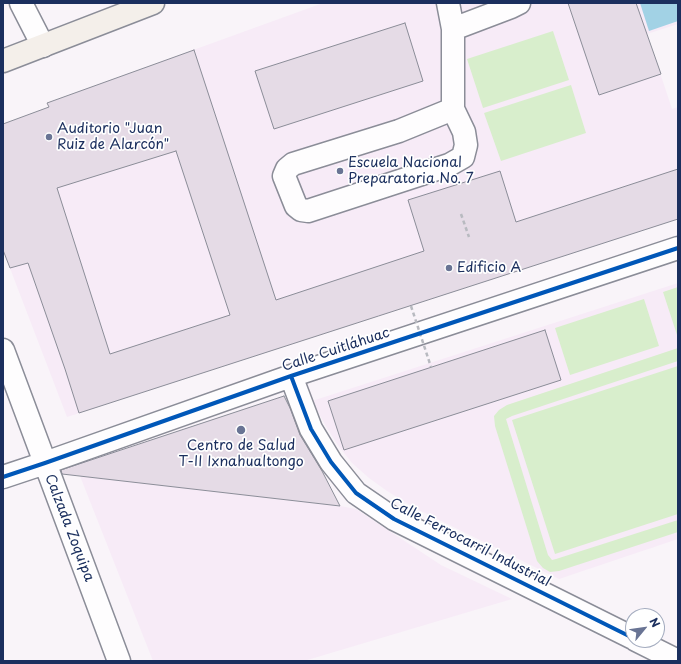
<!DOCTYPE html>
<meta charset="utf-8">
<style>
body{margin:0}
#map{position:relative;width:681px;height:664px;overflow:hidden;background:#f9f4f9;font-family:"Playpen Sans",sans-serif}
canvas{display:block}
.frame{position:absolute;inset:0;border:4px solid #1b2f5e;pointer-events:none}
.north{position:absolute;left:625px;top:608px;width:40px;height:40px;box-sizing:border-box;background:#fff;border:1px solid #a4acbf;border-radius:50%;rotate:61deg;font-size:11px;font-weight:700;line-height:16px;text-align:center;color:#1b2f5e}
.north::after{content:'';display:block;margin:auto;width:14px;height:18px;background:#697494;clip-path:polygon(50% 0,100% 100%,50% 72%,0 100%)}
</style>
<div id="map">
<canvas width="681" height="664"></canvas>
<div class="frame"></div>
<div class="north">N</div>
</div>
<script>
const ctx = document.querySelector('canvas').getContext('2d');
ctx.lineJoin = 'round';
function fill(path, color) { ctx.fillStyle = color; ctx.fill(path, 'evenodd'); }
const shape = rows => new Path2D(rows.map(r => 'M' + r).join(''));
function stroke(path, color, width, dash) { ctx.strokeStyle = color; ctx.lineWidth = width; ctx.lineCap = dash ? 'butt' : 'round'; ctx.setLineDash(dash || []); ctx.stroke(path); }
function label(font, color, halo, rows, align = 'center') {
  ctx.font = font + ' "Playpen Sans",sans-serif'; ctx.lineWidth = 3.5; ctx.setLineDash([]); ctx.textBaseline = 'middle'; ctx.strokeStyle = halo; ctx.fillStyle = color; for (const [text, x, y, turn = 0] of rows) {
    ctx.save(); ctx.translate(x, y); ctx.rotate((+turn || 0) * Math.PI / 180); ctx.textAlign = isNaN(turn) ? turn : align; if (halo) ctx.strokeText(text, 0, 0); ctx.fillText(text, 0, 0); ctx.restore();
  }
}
fill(shape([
 [323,3,678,3,678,24,647,34,672,109,678,107,678,219,67,417,3,250,49,107,80,91],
 [678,283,678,539,559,579,415,508,387,491,369,478,352,463,337,444,327,428,312,401],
 [80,476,340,506,356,509,441,565,512,599,304,661,153,661]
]), '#f7ebf7');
fill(shape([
 [553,31,569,80,483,108,467,59],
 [571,85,586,133,501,161,484,113],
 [678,287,678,338,663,292],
 [644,299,659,346,570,375,555,328],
 [678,348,678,361,512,416,506,419,548,555,552,560,556,559,678,520,678,532,559,571,550,572,543,568,537,561,530,538,495,426,494,416,499,410,507,405],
 [678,366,678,514,555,554,512,420]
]), '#d8eecc');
fill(shape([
 [640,3,678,3,678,21,649,31]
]), '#a2d2e5');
const building = shape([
 [568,3,636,3,661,74,599,95,568,3],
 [405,23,423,81,274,129,255,71,405,23],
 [194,50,276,300,424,251,408,200,500,171,516,222,678,169,678,219,79,413,65,369,28,263,10,268,3,250,3,124,49,107,47,103,194,50],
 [176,151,230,315,110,354,57,188,176,151],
 [545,330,561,380,344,450,328,401,545,330],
 [284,396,290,408,300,435,322,471,340,506,62,474,61,470,115,452,284,396]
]);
fill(building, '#e5dbe6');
stroke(building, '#8b8d98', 1);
const minor = shape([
 [21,3,43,46],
 [448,3,453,29,453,109,464,132,466,145,463,157,449,165,308,211,301,210,296,206,284,176,287,169,293,164,399,131,453,109],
 [453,29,511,7,519,3],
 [3,350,119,661],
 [291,376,311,429,331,462,356,493,394,519,633,638],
 [3,477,45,463,291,376,678,248],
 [636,640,678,661]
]);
const major = shape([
 [3,61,153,3]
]);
stroke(minor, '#8b8d98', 25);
stroke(major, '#8b8d98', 25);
stroke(shape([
 [461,214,469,237]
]), '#b8bac0', 2.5, [4, 3]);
stroke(minor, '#fefdfe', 22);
stroke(major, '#f4efea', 22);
stroke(shape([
 [411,306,431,367]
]), '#b8bac0', 2.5, [4, 3]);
stroke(shape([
 [291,376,311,429,331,462,356,493,394,519,633,638],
 [3,477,45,463,291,376,678,248]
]), '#0057b8', 4);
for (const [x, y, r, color] of [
 [49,137,4,"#697494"],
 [340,171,4,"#697494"],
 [449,268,4,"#697494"],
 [241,430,5,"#697494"]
]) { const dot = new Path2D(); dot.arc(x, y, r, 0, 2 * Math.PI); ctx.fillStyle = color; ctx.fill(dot); stroke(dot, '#fff', 1.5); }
label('14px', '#1b2f5e', '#fff', [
 ["Auditorio \"Juan",57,129],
 ["Ruiz de Alarcón\"",57,145],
 ["Escuela Nacional",348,163],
 ["Preparatoria No. 7",348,179],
 ["Edificio A",457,268],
 ["Centro de Salud",241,446,"center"],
 ["T-II Ixnahualtongo",241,462,"center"]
], 'left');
label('14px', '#1b2f5e', '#fff', [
 ["Calle Cuitláhuac",336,350,-18],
 ["Calzada Zoquipa",69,528,69],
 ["Calle Ferrocarril Industrial",470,543,27]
]);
</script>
